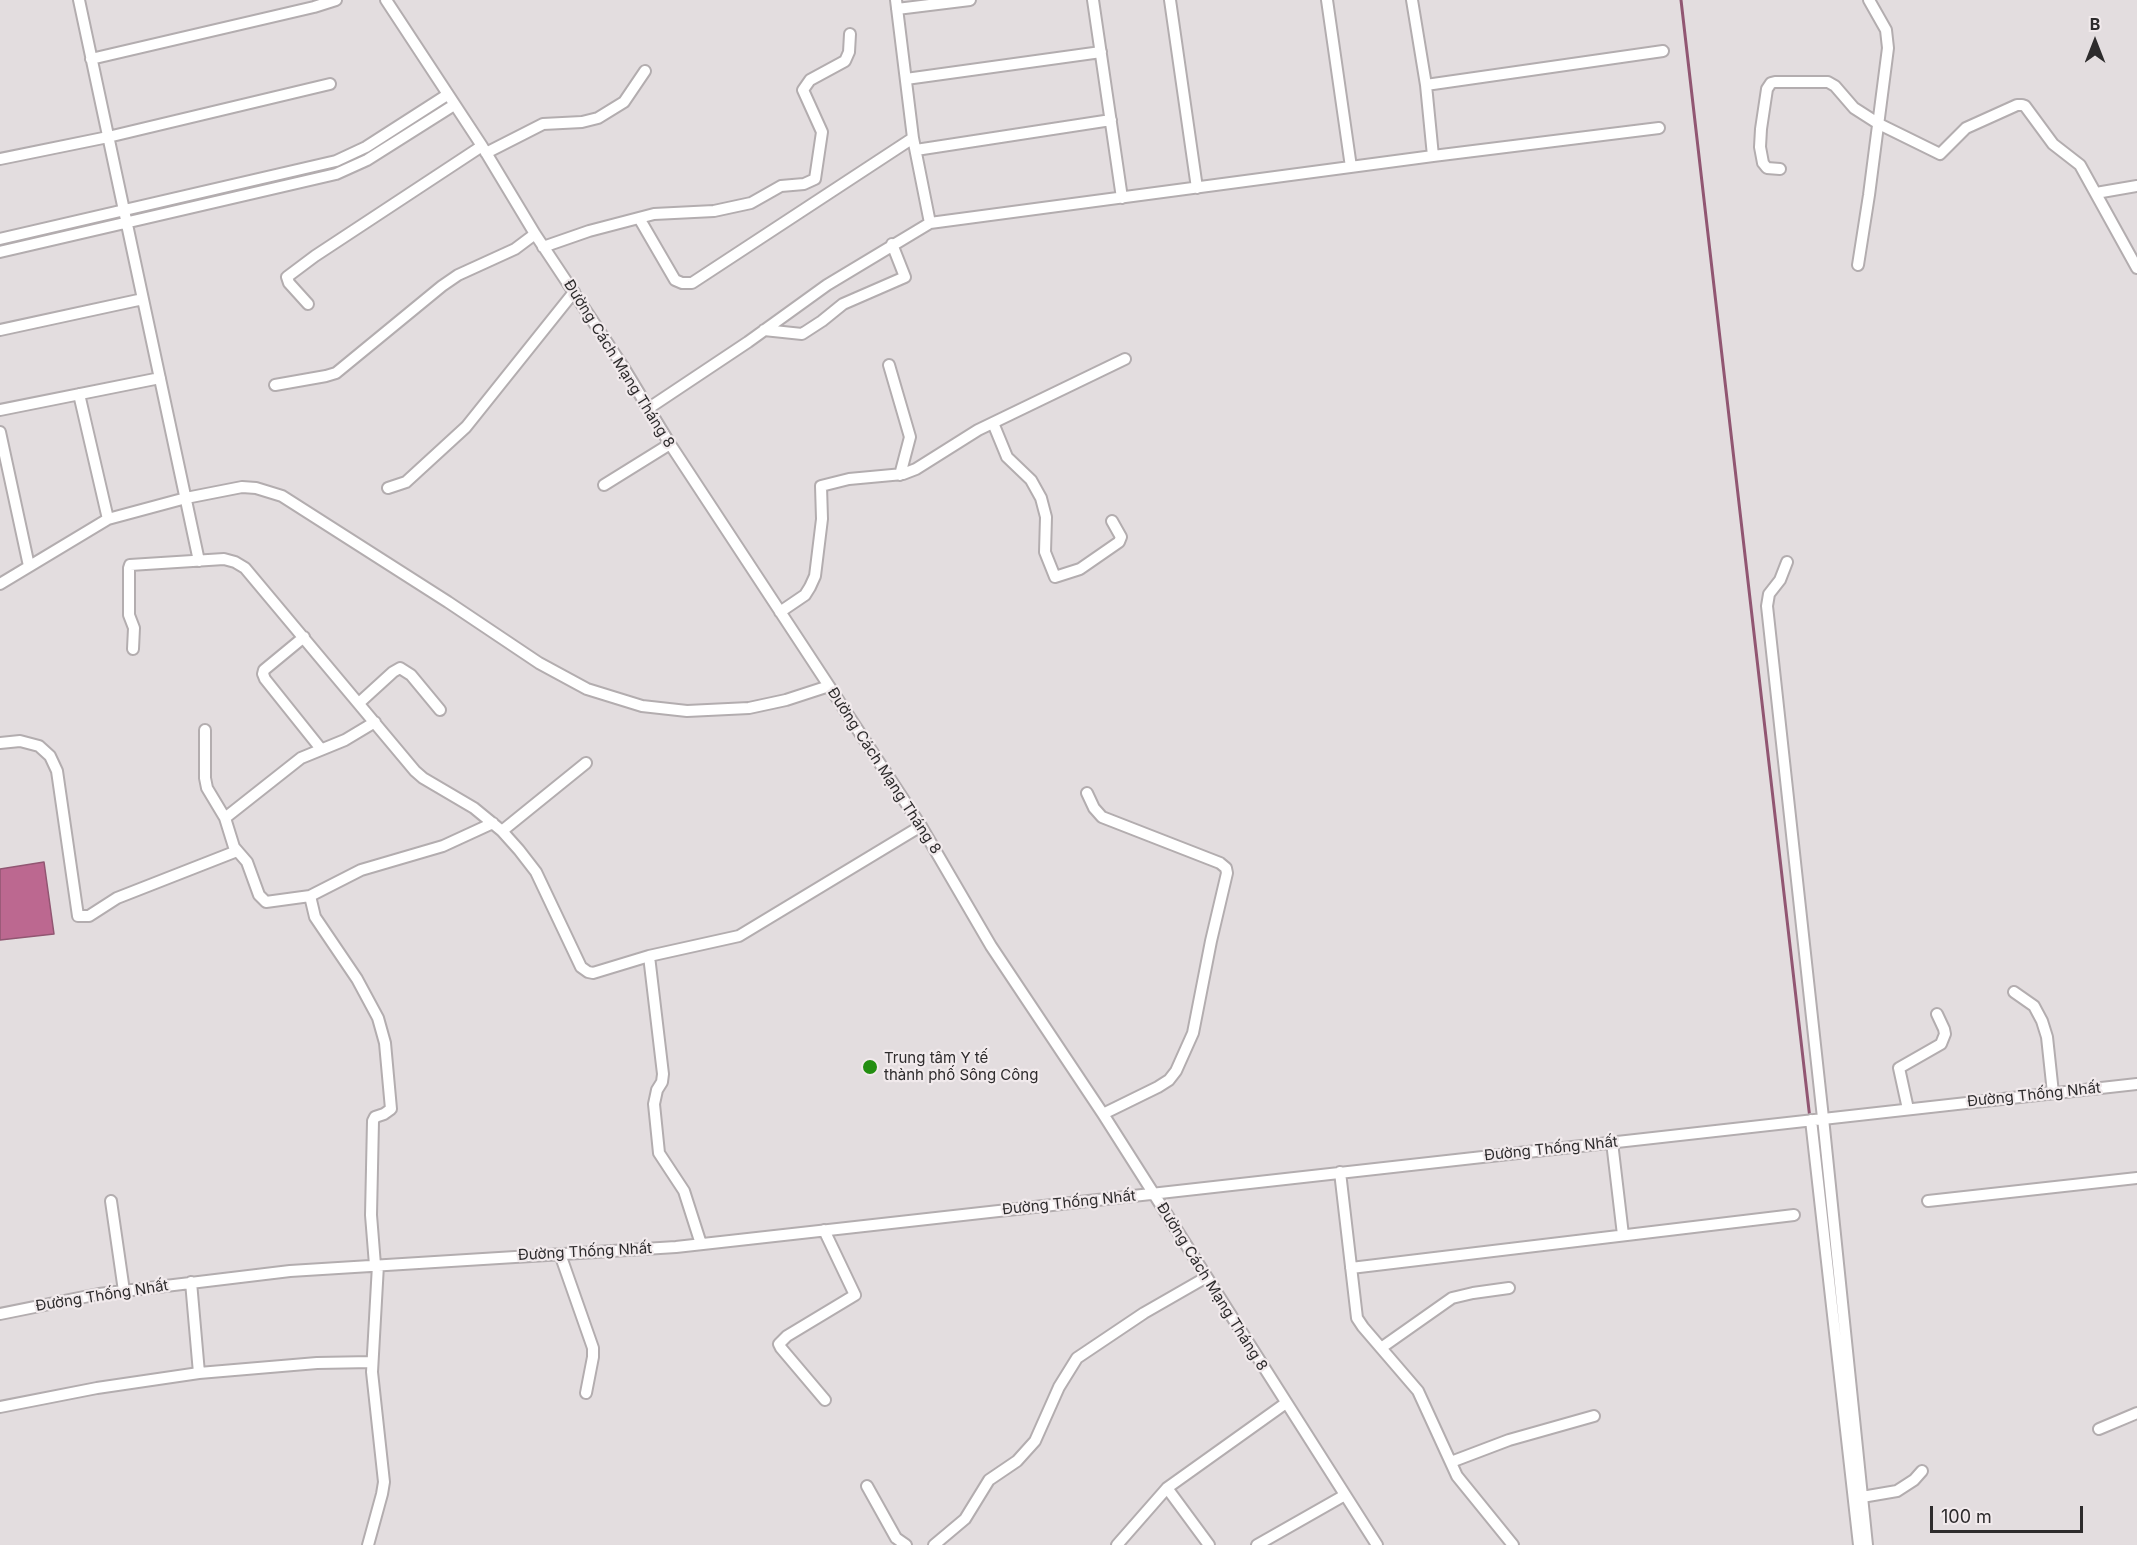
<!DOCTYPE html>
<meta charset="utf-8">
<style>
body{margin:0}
#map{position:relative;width:2137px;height:1545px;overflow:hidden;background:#e3dddf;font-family:Inter,sans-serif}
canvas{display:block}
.north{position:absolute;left:2065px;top:12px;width:60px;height:60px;-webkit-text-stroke:4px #f1eaec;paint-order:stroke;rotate:0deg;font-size:16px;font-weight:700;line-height:24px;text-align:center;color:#2d2b2c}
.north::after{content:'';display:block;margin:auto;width:21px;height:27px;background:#2d2b2c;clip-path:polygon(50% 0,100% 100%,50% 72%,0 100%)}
.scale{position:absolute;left:1930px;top:1506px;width:153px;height:27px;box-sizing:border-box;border:3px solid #2d2b2c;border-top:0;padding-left:8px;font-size:18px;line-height:21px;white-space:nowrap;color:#2d2b2c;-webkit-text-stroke:4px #f1eaec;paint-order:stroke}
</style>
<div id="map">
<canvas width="2137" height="1545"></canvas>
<div class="north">B</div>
<div class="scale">100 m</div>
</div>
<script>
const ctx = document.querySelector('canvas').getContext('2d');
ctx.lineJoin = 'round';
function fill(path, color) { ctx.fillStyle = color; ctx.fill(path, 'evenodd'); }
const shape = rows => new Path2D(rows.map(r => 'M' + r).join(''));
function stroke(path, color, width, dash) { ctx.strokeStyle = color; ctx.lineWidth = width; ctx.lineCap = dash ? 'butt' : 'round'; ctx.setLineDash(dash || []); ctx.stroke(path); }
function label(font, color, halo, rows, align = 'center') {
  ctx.font = font + ' Inter,sans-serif'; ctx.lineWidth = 4.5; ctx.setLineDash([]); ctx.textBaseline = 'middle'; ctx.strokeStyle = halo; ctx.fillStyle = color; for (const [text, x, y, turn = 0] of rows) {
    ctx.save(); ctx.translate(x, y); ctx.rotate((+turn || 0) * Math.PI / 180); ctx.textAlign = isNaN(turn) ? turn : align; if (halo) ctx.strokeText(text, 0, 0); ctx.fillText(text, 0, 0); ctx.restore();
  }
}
const water = shape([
 [44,862,54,934,0,940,0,869,44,862]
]);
fill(water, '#bc6890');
stroke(water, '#915672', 1.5);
stroke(shape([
 [1681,0,1810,1119]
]), '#915672', 3);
const minor = shape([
 [79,0,199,561],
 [386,0,482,146,535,234,622,365,670,444,921,826,991,946,1103,1114,1377,1545],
 [896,0,913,138,930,223],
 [1093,0,1122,198],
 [1170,0,1197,188],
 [1327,0,1351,167],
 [1412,0,1426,85,1433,156],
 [897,9,970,0],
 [91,59,314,7,336,0],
 [906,79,1101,52],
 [1426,85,1663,51],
 [916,150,1111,120],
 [486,153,543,124,582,122,598,118,624,102,645,71],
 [0,159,108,137,330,84],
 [1780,169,1767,168,1763,163,1760,147,1761,129,1767,89,1771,83,1775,82,1828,82,1835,86,1854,108,1879,124,1940,154,1966,128,2017,105,2022,105,2025,106,2053,144,2080,165,2137,268],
 [2096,193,2137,186],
 [639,218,675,280,682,283,692,283,913,138],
 [0,239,336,161,366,147,447,95],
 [543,247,589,231,654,214,714,211,751,203,781,186,804,184,815,179,822,132,803,90,810,80,845,61,849,52,850,34],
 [0,252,336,174,367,160,454,105],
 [1858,265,1869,195,1888,48,1886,30,1869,0],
 [308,304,289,283,287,277,315,256,482,146],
 [0,330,143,299],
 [764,330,802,334,822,321,843,304,905,277,892,244],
 [889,365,910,437,900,475],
 [275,385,326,376,336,373,442,286,458,275,515,249,535,234],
 [79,394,108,519],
 [649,408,748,342,827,285,930,223,1433,156,1659,128],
 [0,410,160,378],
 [993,423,1007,457,1031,480,1041,498,1046,517,1045,552,1055,577,1080,569,1119,542,1121,537,1112,521],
 [0,432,29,566],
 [604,485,670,444],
 [388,488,406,482,466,427,574,292],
 [1787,562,1780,580,1769,594,1767,606,1823,1118,1867,1545],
 [0,584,108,519,186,498,242,487,256,488,282,496,448,602,539,663,587,689,642,706,687,711,749,708,786,700,829,686],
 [780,612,805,595,810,587,815,576,822,519,821,486,849,479,903,474,916,469,978,430,1125,359],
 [304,637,264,670,263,674,265,679,321,749],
 [133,649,134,628,129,615,129,568,130,565,224,559,235,562,245,568,415,771,423,778,474,808,502,831,519,850,536,872,581,967,588,972,593,973,649,956,739,936,921,826],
 [359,703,393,672,400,668,411,675,440,710],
 [205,730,205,778,207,788,225,818,234,847,247,862,259,895,266,902,310,896,361,870,443,846,493,823],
 [0,743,20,741,39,746,50,756,57,771,78,916,89,916,117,898,237,851],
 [1087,793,1094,808,1102,817,1220,863,1226,868,1227,873,1211,941,1193,1033,1176,1071,1169,1080,1158,1087,1103,1114],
 [225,818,301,758,345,740,375,722],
 [502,831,586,763],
 [310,896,315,917,357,979,378,1018,385,1043,391,1109,384,1114,375,1117,373,1121,371,1215,375,1265],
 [649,956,663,1074,662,1082,657,1090,654,1104,659,1153,684,1191,701,1244],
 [2014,992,2034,1006,2042,1021,2047,1037,2053,1093],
 [1908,1109,1899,1068,1941,1044,1945,1034,1944,1029,1937,1014],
 [1811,1120,1859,1545],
 [1612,1142,1623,1235],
 [1340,1172,1357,1318,1363,1327,1418,1391,1457,1476,1513,1545],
 [111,1201,124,1291],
 [1928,1201,2137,1178],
 [824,1230,855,1295,787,1336,779,1344,781,1348,825,1400],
 [560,1254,593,1348,593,1357,586,1393],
 [1351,1268,1794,1215],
 [191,1282,199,1373],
 [0,1314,99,1294,290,1271,676,1247,2137,1084],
 [1381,1348,1452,1298,1473,1293,1509,1288],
 [0,1407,97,1388,199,1373,317,1363,372,1362],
 [2099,1429,2137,1413],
 [1451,1462,1509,1440,1594,1416],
 [867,1486,896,1538,906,1545],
 [1167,1488,1209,1545],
 [1862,1497,1897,1491,1914,1480,1922,1471],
 [368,1545,382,1494,384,1482,372,1372,378,1265],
 [934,1545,965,1519,989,1480,1017,1461,1035,1441,1059,1387,1077,1358,1144,1313,1205,1278],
 [1117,1545,1167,1488,1286,1403],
 [1257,1545,1345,1495]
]);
stroke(minor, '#b3adaf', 14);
stroke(minor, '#fff', 10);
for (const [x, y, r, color] of [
 [870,1067,8,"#238e11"]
]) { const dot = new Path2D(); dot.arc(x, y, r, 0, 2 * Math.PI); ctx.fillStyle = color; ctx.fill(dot); stroke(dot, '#f1eaec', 2); }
label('15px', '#2d2b2c', '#f1eaec', [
 ["Đường Cách Mạng Tháng 8",619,364,58],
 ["Đường Cách Mạng Tháng 8",884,771,57],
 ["Đường Thống Nhất",2034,1095,-6],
 ["Đường Thống Nhất",1551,1149,-6],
 ["Đường Thống Nhất",1069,1203,-6],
 ["Đường Thống Nhất",585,1252,-3],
 ["Đường Cách Mạng Tháng 8",1212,1287,58],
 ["Đường Thống Nhất",102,1296,-9]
]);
label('15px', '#2d2b2c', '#f1eaec', [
 ["Trung tâm Y tế",884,1058],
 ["thành phố Sông Công",884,1075]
], 'left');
</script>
